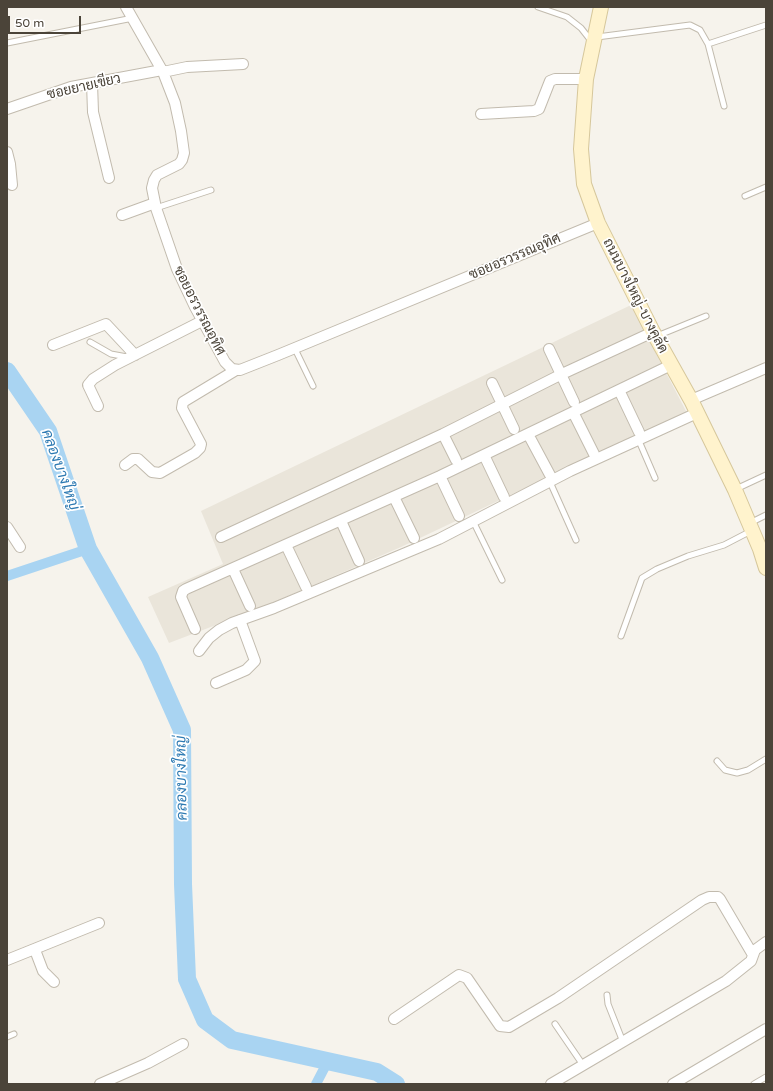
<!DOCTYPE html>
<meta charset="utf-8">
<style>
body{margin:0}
#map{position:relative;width:773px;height:1091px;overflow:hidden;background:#f6f3ec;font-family:"Varela Round",sans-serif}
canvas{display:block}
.frame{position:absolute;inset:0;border:8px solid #4b4439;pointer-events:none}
.scale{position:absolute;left:8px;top:16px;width:73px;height:18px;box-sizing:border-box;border:2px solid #4b4439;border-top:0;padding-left:5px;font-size:12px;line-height:14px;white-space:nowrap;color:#4b4439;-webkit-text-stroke:3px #fff;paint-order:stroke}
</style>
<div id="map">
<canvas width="773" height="1091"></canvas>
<div class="frame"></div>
<div class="scale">50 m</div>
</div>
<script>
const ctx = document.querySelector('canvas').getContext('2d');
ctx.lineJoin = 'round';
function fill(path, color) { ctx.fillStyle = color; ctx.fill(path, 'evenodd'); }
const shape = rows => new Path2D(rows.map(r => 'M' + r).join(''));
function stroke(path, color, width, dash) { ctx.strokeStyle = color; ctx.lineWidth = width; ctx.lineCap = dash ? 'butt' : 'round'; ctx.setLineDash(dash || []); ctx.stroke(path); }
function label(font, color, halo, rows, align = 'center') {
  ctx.font = font + ' "Varela Round",Sarabun,sans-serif'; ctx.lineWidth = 3.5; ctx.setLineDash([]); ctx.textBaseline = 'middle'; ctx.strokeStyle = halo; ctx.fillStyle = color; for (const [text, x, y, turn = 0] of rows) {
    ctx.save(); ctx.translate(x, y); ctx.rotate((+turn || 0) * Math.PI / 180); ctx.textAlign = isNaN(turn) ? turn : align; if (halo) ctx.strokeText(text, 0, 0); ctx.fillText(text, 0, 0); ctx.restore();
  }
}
fill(shape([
 [631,305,689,417,536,483,401,547,263,607,169,643,148,597,223,564,201,511]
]), '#eae5da');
stroke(shape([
 [7,576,88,549],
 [316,1084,328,1061]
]), '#a9d4f2', 10);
stroke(shape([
 [7,371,48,431,88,549,150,658,182,730,183,884,187,979,205,1020,232,1040,377,1072,396,1084]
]), '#a9d4f2', 18);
const lane = shape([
 [538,7,567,17,581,28,592,42],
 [597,37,690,25,700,30,708,44,724,106],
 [7,43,133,18],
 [708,44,766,25],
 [745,196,766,187],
 [156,208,211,190],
 [657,336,706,316],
 [90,342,111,354,127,357],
 [295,349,313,386],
 [639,441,655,478],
 [550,482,576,540],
 [736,489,766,475],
 [473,521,502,580],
 [750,523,766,515],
 [621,636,642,578,657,569,688,556,724,545,751,531],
 [717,761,725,770,737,773,748,770,766,759],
 [607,995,608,1004,623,1042],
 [555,1024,583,1065],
 [7,1037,14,1034],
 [754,1084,766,1077]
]);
const street = shape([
 [126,7,163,72,175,103,181,131,184,153,182,160,179,164,157,175,154,180,152,188,156,208,177,269,195,307,225,362,232,369,240,370,278,355,598,223],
 [163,72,187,67,243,64],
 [92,83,93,112,109,178],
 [7,109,71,87,162,70],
 [481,114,534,111,539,109,550,81,555,79,586,79],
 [7,152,10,164,12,185],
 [122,215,155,203],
 [53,345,106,324,135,355],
 [549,349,574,402],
 [492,383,514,429],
 [619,390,639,432],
 [691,400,766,368],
 [98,406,88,385,93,379,115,365,202,321],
 [573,412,594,454],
 [443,434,456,460],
 [528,434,550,475],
 [484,455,504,497],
 [125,465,133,459,138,459,152,472,160,473,195,453,200,448,201,444,182,408,183,402,236,370],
 [440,476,459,516],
 [394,497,414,538],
 [341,521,359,561],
 [7,527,20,547],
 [221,537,443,434,562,374,653,332],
 [286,545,306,587],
 [233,569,250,606],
 [195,629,181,597,183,591,186,589,440,476,671,365],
 [199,651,209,638,219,630,232,623,274,608,439,539,570,471,697,413],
 [216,683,246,670,255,661,240,620],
 [35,950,43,971,54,982],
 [7,960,99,923],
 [394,1019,459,975,467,978,500,1026,509,1027,558,998,702,900,709,897,718,897,720,899,753,955],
 [100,1084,148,1063,183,1044],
 [551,1084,726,981,751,961,755,950,766,942],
 [673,1084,766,1029]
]);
const secondary = shape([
 [601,7,586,79,581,149,584,184,598,223,653,332,691,400,735,490,760,549,766,568]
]);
stroke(lane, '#c2bbae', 7);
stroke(street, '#c2bbae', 12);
stroke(secondary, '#d6c79b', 16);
stroke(lane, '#fff', 5);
stroke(street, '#fff', 10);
stroke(secondary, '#fff3cd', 14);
label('14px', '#4b4439', '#fff', [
 ["ซอยยายเขียว",84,87,-13],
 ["ซอยอรวรรณอุทิศ",515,257,-23],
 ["ถนนบางใหญ่-บางคูลัด",635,296,63],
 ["ซอยอรวรรณอุทิศ",199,311,63]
]);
label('italic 15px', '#2e7ab2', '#fff', [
 ["คลองบางใหญ่",60,470,70],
 ["คลองบางใหญ่",182,778,-91]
]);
</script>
